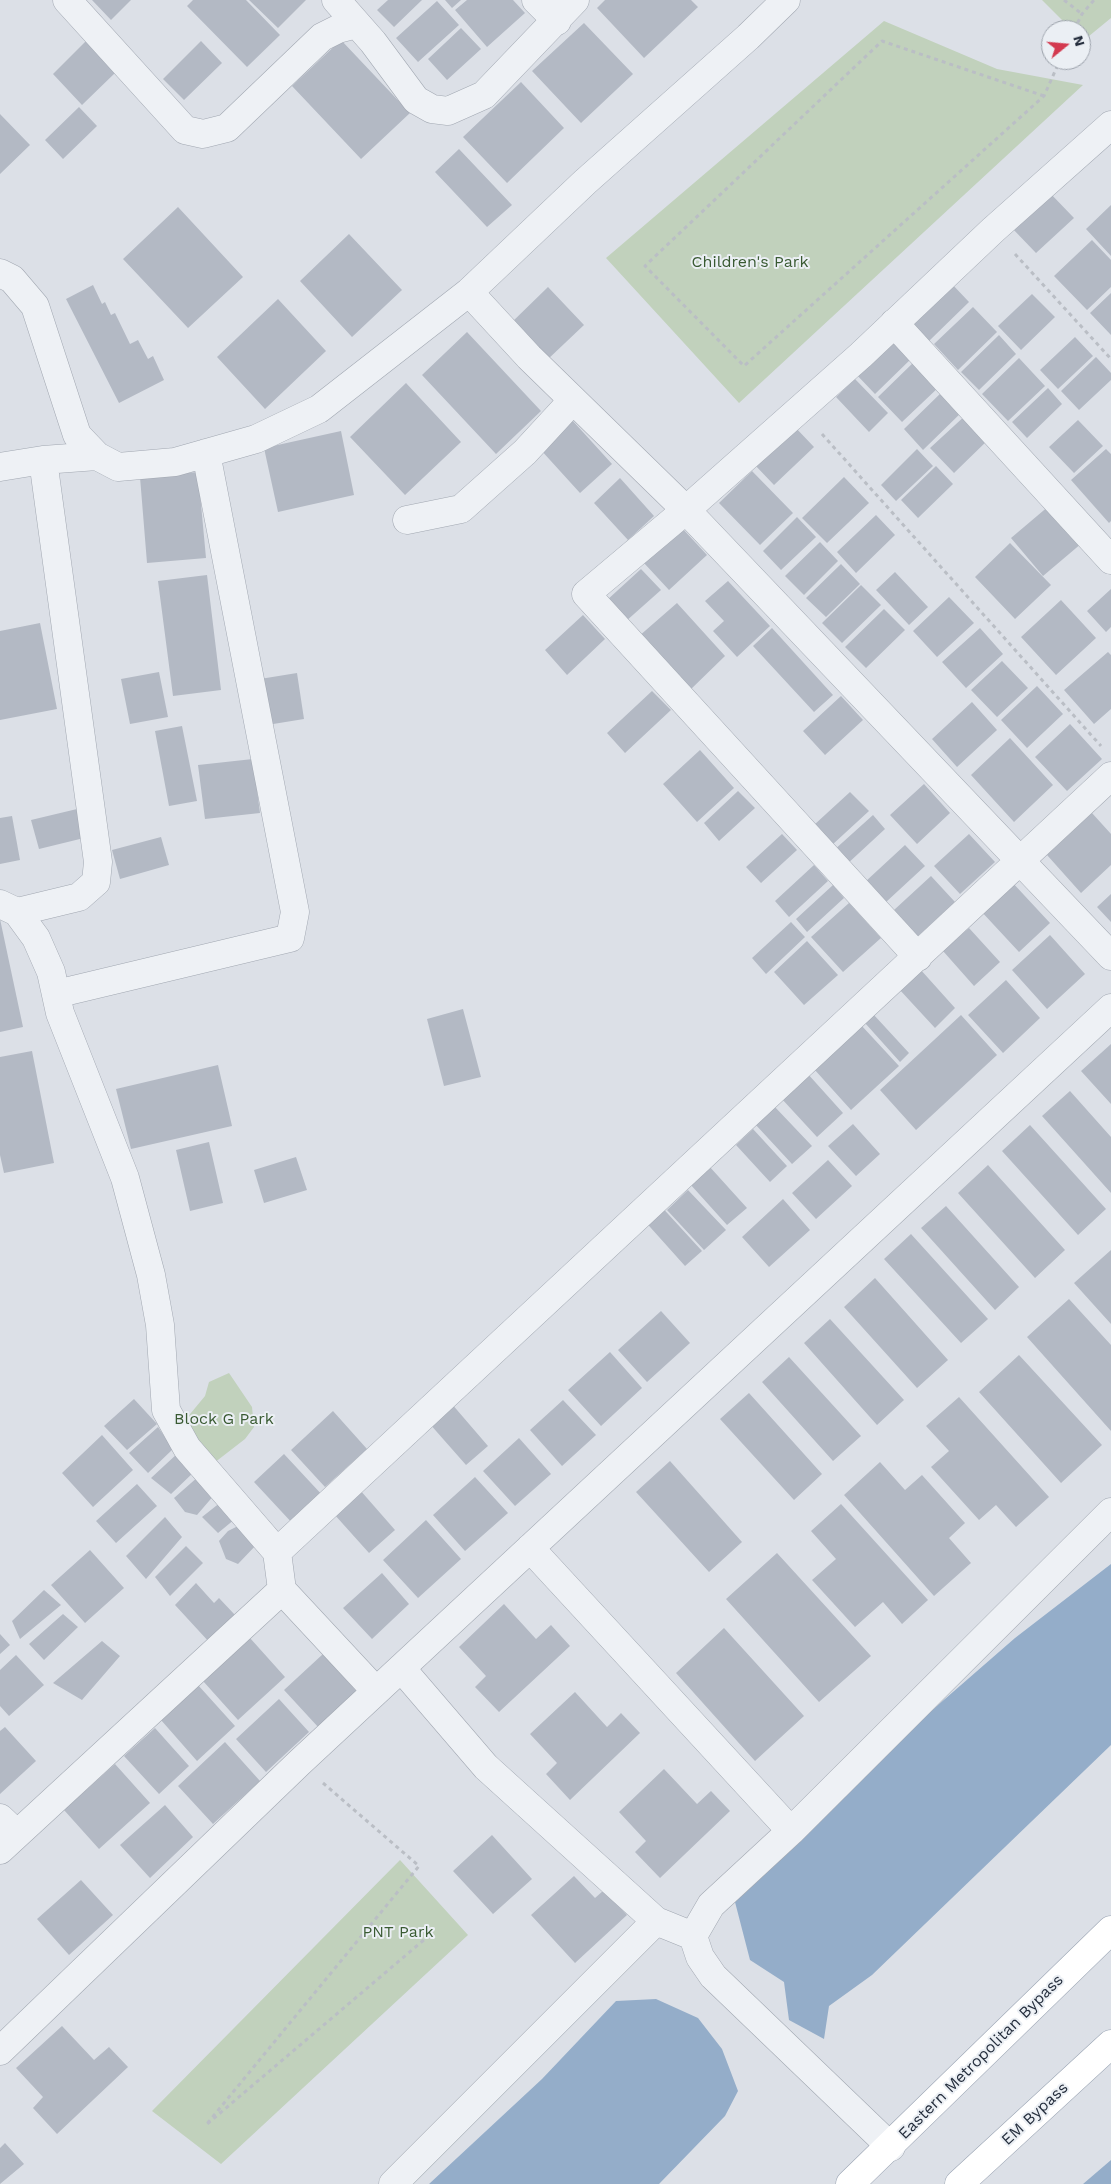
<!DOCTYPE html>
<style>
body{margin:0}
#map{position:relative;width:1111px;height:2184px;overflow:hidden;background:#dce0e7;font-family:"Work Sans",sans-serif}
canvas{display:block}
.north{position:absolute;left:1041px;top:20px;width:50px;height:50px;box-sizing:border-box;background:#ebeff4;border:1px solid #9ca2ab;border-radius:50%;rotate:73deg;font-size:14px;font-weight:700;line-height:20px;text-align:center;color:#252e3d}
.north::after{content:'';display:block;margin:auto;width:18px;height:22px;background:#d3394f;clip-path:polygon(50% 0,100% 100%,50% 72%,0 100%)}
</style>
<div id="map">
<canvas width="1111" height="2184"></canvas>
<div class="north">N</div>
</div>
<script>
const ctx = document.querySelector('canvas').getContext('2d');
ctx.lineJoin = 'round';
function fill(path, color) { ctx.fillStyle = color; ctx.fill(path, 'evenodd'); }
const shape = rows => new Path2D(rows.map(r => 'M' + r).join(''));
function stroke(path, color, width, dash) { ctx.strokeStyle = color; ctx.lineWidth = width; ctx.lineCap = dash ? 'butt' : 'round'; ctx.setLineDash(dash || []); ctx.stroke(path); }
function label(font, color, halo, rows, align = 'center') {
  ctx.font = font + ' "Work Sans",sans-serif'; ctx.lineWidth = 4; ctx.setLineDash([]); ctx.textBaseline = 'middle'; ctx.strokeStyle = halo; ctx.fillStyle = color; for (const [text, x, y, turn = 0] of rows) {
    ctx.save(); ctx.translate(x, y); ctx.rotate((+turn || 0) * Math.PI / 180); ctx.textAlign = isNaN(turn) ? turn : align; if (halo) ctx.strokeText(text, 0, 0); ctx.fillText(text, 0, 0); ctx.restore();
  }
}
fill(shape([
 [1042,0,1111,0,1111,18,1083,41,1081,30,1072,30],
 [884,21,997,69,1083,85,739,403,606,258],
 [229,1373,252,1407,254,1427,245,1439,214,1463,181,1425,205,1396,209,1382],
 [400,1860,468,1935,221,2164,152,2111]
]), '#c1d1bc');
fill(shape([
 [1111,1564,1111,1745,872,1975,829,2006,824,2039,789,2020,784,1982,750,1960,735,1902,899,1739,1015,1638],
 [656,1999,698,2018,722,2049,738,2091,725,2116,659,2184,429,2184,542,2079,616,2001],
 [1111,2160,1111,2184,1083,2184]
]), '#94adc9');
fill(shape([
 [92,0,131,0,111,20],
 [193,0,246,0,280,35,247,67,187,6],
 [249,0,306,0,278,28],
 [388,0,422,0,394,27,377,10],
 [445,0,461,0,452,8],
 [467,0,513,0,525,13,487,47,455,10],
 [605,0,691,0,698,7,644,58,597,8],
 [437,1,459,25,418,62,396,38],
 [584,23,633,74,581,123,532,71],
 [461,28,481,49,447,80,428,59],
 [341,40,410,113,361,159,292,86],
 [86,41,116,72,82,105,53,74],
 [201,41,222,63,184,100,163,79],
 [521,82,564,128,507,183,463,137],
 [79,107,97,126,63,159,45,140],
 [0,114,30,145,0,174],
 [459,149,512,205,487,227,435,172],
 [1049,192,1074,218,1036,253,1011,227],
 [1111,205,1111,256,1086,229],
 [178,207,243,277,188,328,123,259],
 [349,234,402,290,352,337,300,281],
 [1092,240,1111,260,1111,287,1087,310,1054,276],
 [951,283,969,302,929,341,911,322],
 [93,285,102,304,105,302,111,315,115,313,130,344,138,340,148,359,153,356,164,380,119,403,66,299],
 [548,287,584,325,546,361,510,324],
 [1111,293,1111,335,1090,313],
 [1032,294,1055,317,1021,350,998,326],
 [278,299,326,351,265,409,217,357],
 [973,307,997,332,958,370,934,344],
 [467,332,541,411,496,454,422,375],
 [999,335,1016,354,979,390,961,372],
 [891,336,913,357,875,394,854,372],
 [1075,337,1093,356,1058,389,1040,370],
 [1096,357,1111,373,1111,380,1079,410,1061,391],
 [1019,358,1045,386,1008,421,982,394],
 [916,360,940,386,902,422,878,397],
 [855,379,888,413,869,432,836,397],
 [406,383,461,442,405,495,350,437],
 [1048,388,1062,404,1027,438,1012,422],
 [945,389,965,409,923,450,904,429],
 [967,414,990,438,954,473,930,448],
 [572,420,612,464,580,493,540,449],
 [1078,420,1103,446,1074,473,1049,447],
 [794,426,814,447,774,485,754,464],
 [341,431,354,495,278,512,264,448],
 [917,449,933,466,896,501,881,485],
 [1106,449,1111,454,1111,521,1109,523,1071,480],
 [936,466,953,484,918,518,901,500],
 [752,471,793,513,760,545,719,503],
 [198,472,206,558,147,563,140,477],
 [844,477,869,503,827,543,802,518],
 [620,478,654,516,628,540,594,503],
 [1050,505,1082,543,1043,576,1011,538],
 [876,515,895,535,856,573,837,552],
 [797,517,816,537,781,570,763,551],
 [682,528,707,555,669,590,644,563],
 [820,542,838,561,804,595,785,576],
 [1010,543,1051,585,1015,619,975,577],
 [841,564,860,584,826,617,806,598],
 [641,569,661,590,625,622,606,601],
 [895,572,928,607,909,625,876,590],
 [207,575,221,690,173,696,158,581],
 [728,581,770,626,737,657,713,631,724,621,705,601],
 [861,585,881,605,842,643,822,623],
 [1111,589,1111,627,1106,632,1087,611],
 [949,597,974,623,937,657,913,631],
 [1061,600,1096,638,1056,675,1021,637],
 [677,603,725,656,688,692,638,637],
 [884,609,905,630,866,668,845,647],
 [583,615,605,639,567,675,545,650],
 [40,623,57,709,0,720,0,631],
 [772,628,833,695,814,712,753,646],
 [980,628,1003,654,966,688,942,662],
 [1108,652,1111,655,1111,709,1094,724,1064,690],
 [1002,661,1028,688,997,717,971,690],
 [159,672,168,717,130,724,121,679],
 [297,673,304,719,267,725,260,679],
 [1037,686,1063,714,1027,748,1001,720],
 [652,691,671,710,625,753,607,733],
 [841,696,863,720,825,755,803,731],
 [972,702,997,730,957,767,932,739],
 [1070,724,1102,759,1067,791,1035,757],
 [182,726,197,801,169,806,155,731],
 [1010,738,1053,785,1014,822,971,775],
 [700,750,734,788,697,822,663,784],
 [253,759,260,813,205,819,198,765],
 [924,784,950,813,917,844,890,815],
 [738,791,755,808,719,841,704,823],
 [850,792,869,811,832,845,814,825],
 [77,809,84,838,39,849,31,820],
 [1092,813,1111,834,1111,865,1081,893,1047,855],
 [873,815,885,829,845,866,833,851],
 [12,816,20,860,0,864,0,818],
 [782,834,797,850,761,883,746,867],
 [969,834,995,862,960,894,934,866],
 [161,837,169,865,120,879,112,850],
 [905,845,925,866,885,903,865,882],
 [814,865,828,881,789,917,775,901],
 [931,876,955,902,918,936,894,910],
 [1011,881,1050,923,1019,952,980,910],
 [833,885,844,898,807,932,796,919],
 [1111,894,1111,922,1097,907],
 [849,903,881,938,843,972,811,937],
 [0,919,23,1027,0,1032],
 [791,922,805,937,766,974,752,958],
 [969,928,1000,962,974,986,943,951],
 [1050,935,1085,974,1047,1009,1012,970],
 [807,941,838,975,804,1005,774,972],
 [920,969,955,1008,935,1028,899,989],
 [1006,980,1040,1018,1003,1053,968,1015],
 [463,1009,481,1077,444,1086,427,1019],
 [874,1015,909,1053,900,1062,865,1023],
 [961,1015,997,1055,916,1130,880,1090],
 [861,1025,899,1066,851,1110,814,1069],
 [1111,1044,1111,1104,1081,1071],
 [32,1051,54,1163,4,1173,0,1155,0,1057],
 [218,1065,232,1126,131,1149,116,1089],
 [807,1073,843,1113,817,1137,781,1098],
 [1070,1091,1111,1137,1111,1193,1042,1116],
 [774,1106,812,1146,792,1164,755,1124],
 [853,1124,880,1154,856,1176,828,1146],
 [1030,1125,1106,1209,1078,1235,1002,1151],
 [753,1129,787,1166,770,1182,736,1145],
 [209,1142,223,1203,190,1211,176,1150],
 [296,1157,307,1190,264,1203,254,1170],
 [828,1160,852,1186,816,1219,792,1193],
 [988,1165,1065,1250,1035,1278,958,1193],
 [709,1166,747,1208,727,1225,690,1184],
 [688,1190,726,1230,704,1250,667,1210],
 [783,1199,810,1230,769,1267,742,1237],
 [658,1203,702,1251,685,1266,642,1218],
 [946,1206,1019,1287,995,1310,921,1228],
 [911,1234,988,1319,961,1343,884,1259],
 [1111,1250,1111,1324,1074,1283],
 [875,1278,948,1360,917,1388,844,1307],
 [1069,1299,1111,1345,1111,1431,1027,1337],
 [661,1311,690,1343,647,1382,618,1350],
 [830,1319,904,1400,877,1425,804,1343],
 [610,1352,642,1388,601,1426,568,1390],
 [1019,1355,1102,1445,1061,1483,979,1392],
 [789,1357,861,1436,833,1461,762,1382],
 [749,1393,822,1474,794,1500,720,1419],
 [959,1397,1049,1497,1016,1527,996,1505,979,1520,931,1467,949,1451,926,1426],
 [134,1399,157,1424,127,1450,104,1426],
 [563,1400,596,1435,562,1466,530,1430],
 [451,1403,488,1446,466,1465,429,1423],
 [333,1411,367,1449,325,1487,291,1450],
 [158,1427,173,1449,148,1473,129,1453],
 [102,1435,133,1470,93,1507,62,1473],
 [519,1438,551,1474,515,1506,483,1471],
 [178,1453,195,1471,171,1494,151,1478],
 [284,1454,324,1497,294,1525,254,1482],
 [670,1461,742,1542,709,1572,636,1492],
 [880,1462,905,1490,922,1475,965,1523,949,1538,971,1563,934,1596,844,1495],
 [199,1476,215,1494,197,1515,185,1512,174,1498],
 [475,1477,508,1513,465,1551,433,1515],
 [137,1484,157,1506,116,1543,96,1521],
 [360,1490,395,1530,369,1553,334,1514],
 [221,1502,235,1519,218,1533,202,1517],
 [841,1504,928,1600,902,1624,883,1602,855,1627,812,1580,836,1559,811,1531],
 [165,1517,182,1537,146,1579,126,1556],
 [426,1520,461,1559,418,1598,383,1560],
 [240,1525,258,1543,238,1564,226,1559,219,1541,228,1531],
 [186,1546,203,1563,170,1596,155,1577],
 [90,1550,124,1588,85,1623,51,1585],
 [777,1553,871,1656,819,1702,726,1599],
 [382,1573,409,1604,372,1639,343,1608],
 [196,1583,214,1603,219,1598,235,1615,210,1643,175,1605],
 [44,1590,61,1605,20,1639,12,1621],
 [504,1604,536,1639,551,1625,570,1646,499,1712,475,1687,486,1676,459,1647],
 [63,1614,78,1627,44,1660,29,1644],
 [724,1628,804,1716,755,1761,676,1673],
 [0,1634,10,1645,0,1654],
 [250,1638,285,1677,238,1720,203,1681],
 [102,1641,120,1656,82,1700,53,1683],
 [323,1654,358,1693,319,1728,284,1690],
 [16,1655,44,1685,9,1716,0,1706,0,1670],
 [198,1685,235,1726,197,1761,161,1720],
 [575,1692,607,1727,621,1713,640,1733,570,1800,546,1774,557,1763,530,1734],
 [279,1699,309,1732,266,1772,236,1739],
 [5,1727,36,1761,0,1794,0,1731],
 [155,1728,189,1766,159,1794,124,1756],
 [225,1742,260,1781,213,1824,178,1786],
 [115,1764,150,1803,99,1849,64,1810],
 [664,1769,697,1804,711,1791,730,1811,660,1878,635,1852,646,1841,619,1812],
 [165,1805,193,1837,150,1878,120,1845],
 [492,1835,532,1879,493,1914,453,1871],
 [574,1876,595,1898,604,1890,627,1915,575,1963,531,1915],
 [81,1880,113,1915,69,1955,37,1919],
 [62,2026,94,2060,109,2047,128,2067,57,2134,33,2108,43,2097,16,2068],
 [5,2143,24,2164,0,2184,0,2148]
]), '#b3b9c4');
const minor = shape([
 [67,0,185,130,203,134,227,128,322,37,338,29,357,24],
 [336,0,373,42,416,100,432,109,448,111,484,95,575,0],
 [536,0,557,21],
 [0,273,12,279,35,306,77,435,97,456,118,467,175,462,256,439,319,409,469,292,585,182,748,37,786,0],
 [469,292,529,357,686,510,1111,956],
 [894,323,1111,560],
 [0,467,43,460,97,456],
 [407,520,461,509,525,452,573,400],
 [0,904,17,912,36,938,51,972,60,1013,125,1178,151,1275,160,1325,166,1410,187,1448,277,1552,282,1590,0,1850],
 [17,912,79,897,96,882,98,862,43,460],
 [918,957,586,594,686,510,861,355,993,230,1111,125],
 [56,994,290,938,295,912,206,453],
 [530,1548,791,1831],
 [277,1552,1111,776],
 [282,1590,376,1691],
 [401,1668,486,1767,656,1921,693,1936],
 [0,1818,17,1834],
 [0,2051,299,1763,1111,1008],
 [891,2147,713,1976,700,1957,693,1936,711,1905,791,1831,1111,1512],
 [393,2184,656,1921]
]);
const primary = shape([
 [850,2184,1111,1930],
 [959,2184,1111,2044]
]);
stroke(minor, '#a1a7b1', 29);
stroke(primary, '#9aa4b3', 29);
stroke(shape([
 [1064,0,1082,14],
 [1074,30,1082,14,1094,0],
 [1044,96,882,41,645,266,744,366,1044,96,1060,60],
 [1015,254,1111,359],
 [822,434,1101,746],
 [323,1783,419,1866,206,2125,432,1933]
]), '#babec5', 3, [4, 4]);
stroke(minor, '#eef1f5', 28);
stroke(primary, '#fff', 28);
label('16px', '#395a32', '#ebeff4', [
 ["Children's Park",750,262],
 ["Block G Park",224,1419],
 ["PNT Park",398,1932]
]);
label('16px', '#252e3d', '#ebeff4', [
 ["Eastern Metropolitan Bypass",981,2057,-45],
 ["EM Bypass",1035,2114,-43]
]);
</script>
